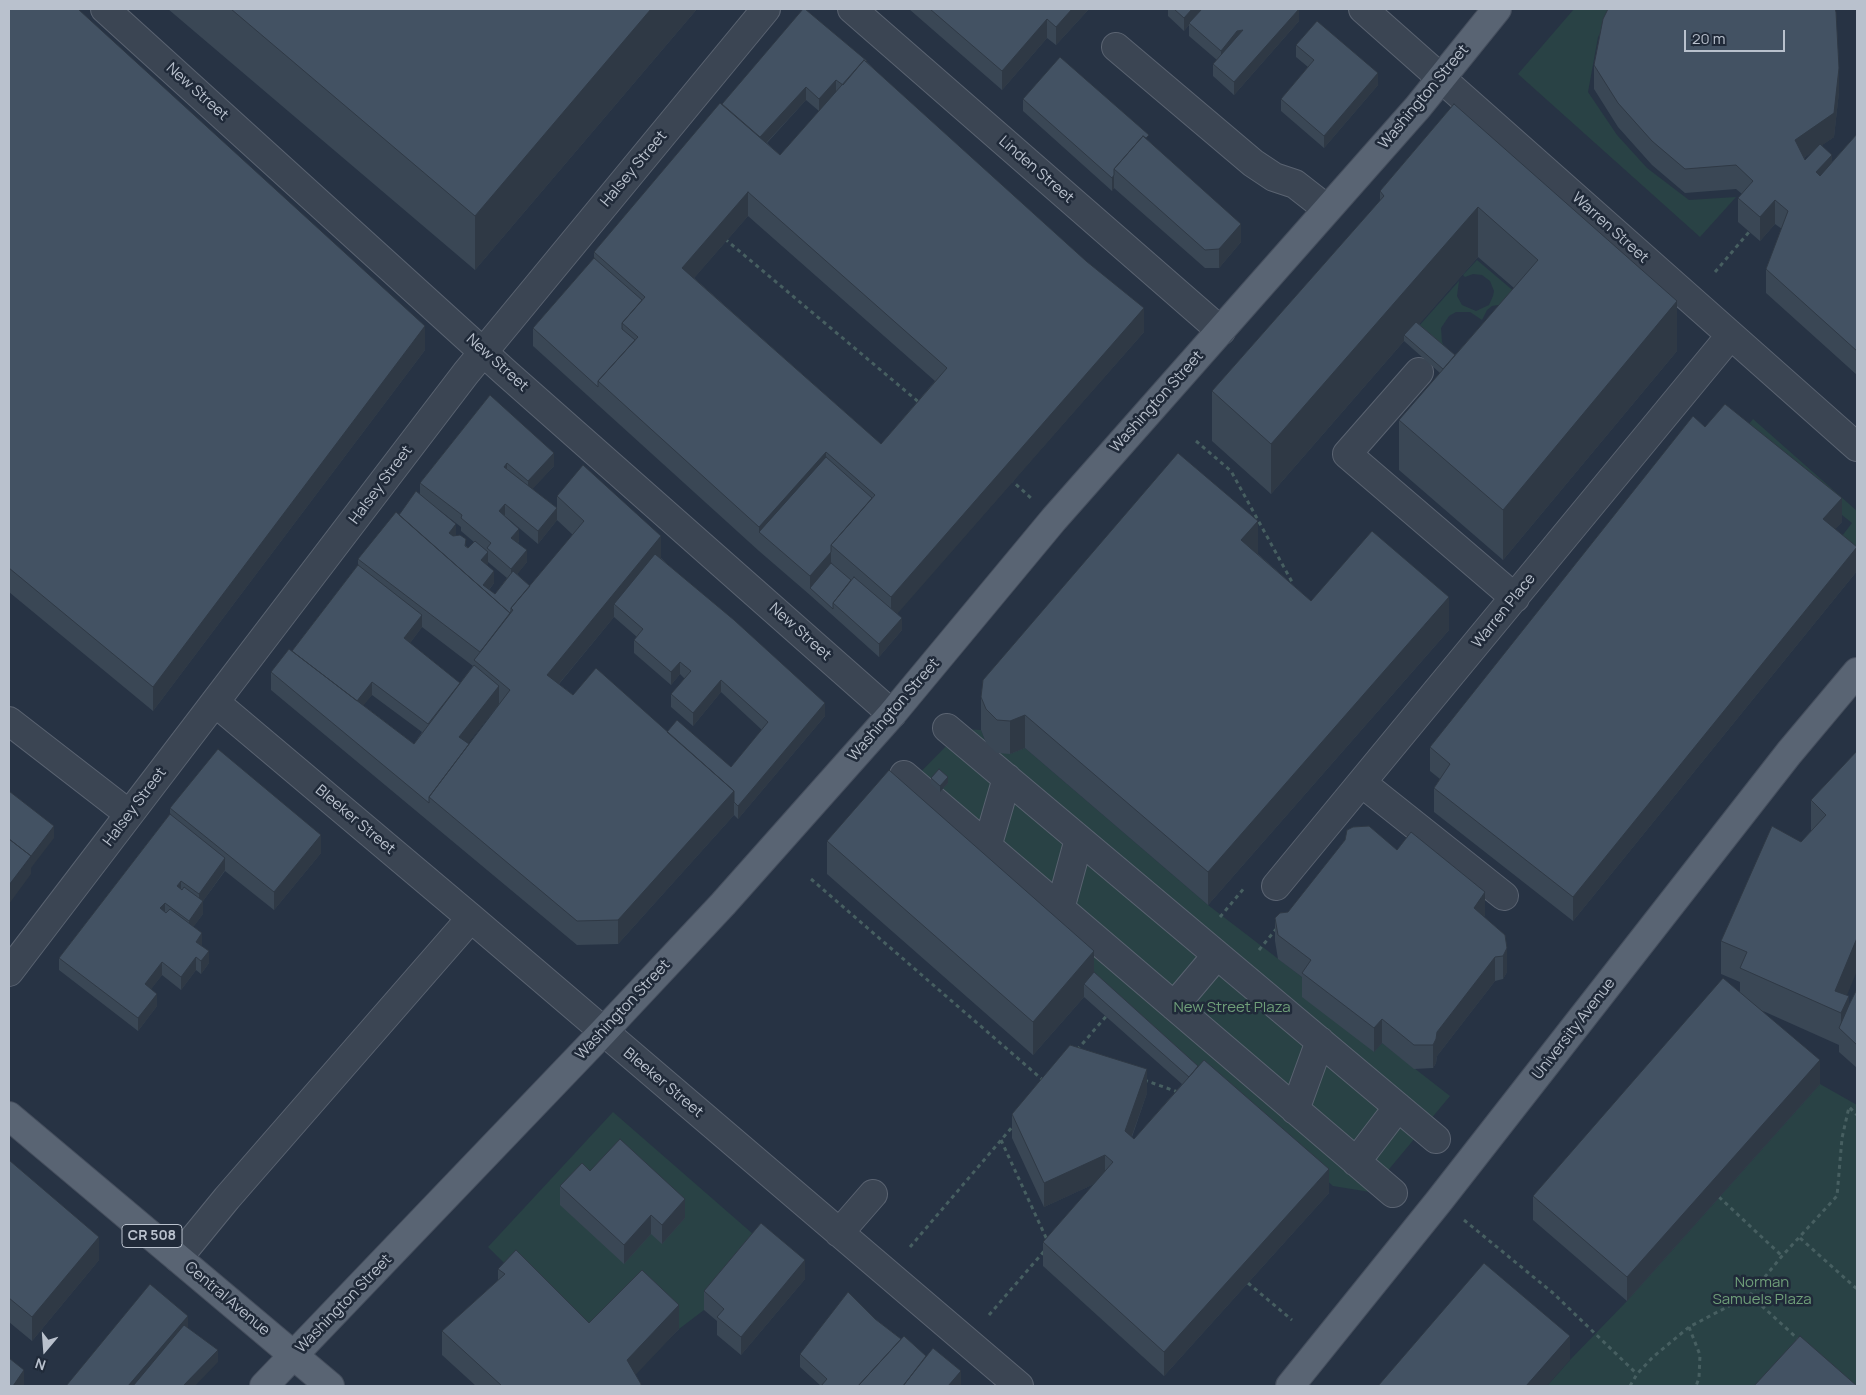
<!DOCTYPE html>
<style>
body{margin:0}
#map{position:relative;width:1866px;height:1395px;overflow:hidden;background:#273344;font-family:Manrope,sans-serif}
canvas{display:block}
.frame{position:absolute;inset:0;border:10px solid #b9c1cd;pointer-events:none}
.north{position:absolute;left:20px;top:1325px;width:50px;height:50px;-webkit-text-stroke:4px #202a39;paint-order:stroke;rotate:198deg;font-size:14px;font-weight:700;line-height:20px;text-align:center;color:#b9c1cd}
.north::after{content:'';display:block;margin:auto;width:18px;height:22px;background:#b9c1cd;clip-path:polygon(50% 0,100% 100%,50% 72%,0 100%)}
.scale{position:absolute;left:1684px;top:30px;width:101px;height:22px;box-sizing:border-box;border:2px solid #b9c1cd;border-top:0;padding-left:6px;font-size:15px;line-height:18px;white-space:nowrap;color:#b9c1cd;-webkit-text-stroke:4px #202a39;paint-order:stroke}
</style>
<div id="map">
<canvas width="1866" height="1395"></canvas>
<div class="frame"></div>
<div class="north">N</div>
<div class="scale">20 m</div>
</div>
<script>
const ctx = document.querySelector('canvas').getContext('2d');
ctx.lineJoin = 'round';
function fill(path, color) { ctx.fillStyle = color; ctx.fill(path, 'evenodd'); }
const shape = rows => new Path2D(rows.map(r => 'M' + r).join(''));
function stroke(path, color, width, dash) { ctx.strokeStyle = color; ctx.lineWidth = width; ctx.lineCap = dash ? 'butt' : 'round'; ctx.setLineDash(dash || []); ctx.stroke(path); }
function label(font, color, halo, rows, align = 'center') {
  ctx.font = font + ' Manrope,sans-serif'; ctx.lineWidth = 5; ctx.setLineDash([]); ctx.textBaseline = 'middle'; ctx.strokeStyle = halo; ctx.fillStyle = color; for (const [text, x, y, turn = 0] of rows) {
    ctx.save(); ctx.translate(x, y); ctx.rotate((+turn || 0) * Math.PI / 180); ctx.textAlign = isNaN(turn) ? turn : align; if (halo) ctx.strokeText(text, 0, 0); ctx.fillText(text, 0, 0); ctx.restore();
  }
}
fill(shape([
 [1574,9,1615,9,1598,37,1588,92,1617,135,1647,168,1689,200,1736,197,1700,237,1518,74],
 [1477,260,1536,310,1498,305,1492,306,1487,310,1482,320,1470,312,1456,312,1449,316,1441,328,1442,342,1446,349,1419,326,1459,281,1457,296,1462,305,1476,311,1489,305,1493,296,1494,291,1490,281,1482,275,1473,274,1465,277,1463,275],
 [1753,419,1857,511,1857,549,1842,536,1852,523,1741,434],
 [963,729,981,730,986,743,1025,748,1208,905,1311,984,1374,1052,1382,1043,1450,1096,1370,1192,1333,1186,893,800],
 [1820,1084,1857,1105,1857,1386,1547,1386,1570,1360,1627,1301],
 [613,1112,761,1241,704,1310,679,1329,642,1294,589,1347,488,1247]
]), '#294245');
const minor = shape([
 [105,9,505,372,892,714],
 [852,9,1221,331],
 [1363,9,1857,447],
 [1116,47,1253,163,1274,177,1295,184,1327,209],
 [1419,372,1347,454,1515,598],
 [216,703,471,918,1019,1386],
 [9,721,129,814],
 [947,728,1436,1139],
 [904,775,1393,1193],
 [1362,783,1504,896],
 [987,847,1007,778],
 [1276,886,1730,336],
 [1060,909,1079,839],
 [9,972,466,373,766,9],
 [1174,1006,1217,955],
 [1295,1110,1320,1041],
 [1356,1162,1398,1107],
 [839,1233,873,1194],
 [178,1258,227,1198,471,918]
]);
const major = shape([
 [9,1116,330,1386],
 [264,1386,603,1032,723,904,892,714,1054,519,1418,107,1497,9],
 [1290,1386,1439,1201,1789,753,1857,672]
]);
stroke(minor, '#5a6371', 30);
stroke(major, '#454e5d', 30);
stroke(shape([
 [725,239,921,404],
 [1715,272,1749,232],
 [1196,441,1231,471,1292,582],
 [1010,479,1031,498],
 [811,879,1044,1081],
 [1220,917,1245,887],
 [1259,950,1277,928],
 [1077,1050,1109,1013],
 [1144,1080,1178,1092],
 [1001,1140,1048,1242],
 [1719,1197,1782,1256],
 [1464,1220,1553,1293,1637,1374],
 [1800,1238,1857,1289],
 [910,1247,1013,1126],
 [1248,1283,1292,1320],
 [1750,1295,1799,1340],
 [989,1315,1046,1249],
 [1689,1327,1700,1355,1699,1378,1696,1386],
 [1630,1386,1637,1374,1653,1357,1689,1327,1750,1295,1782,1256,1837,1196,1842,1138,1849,1107,1857,1115]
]), '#475f61', 3, [4, 4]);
stroke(minor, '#3b4553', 28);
stroke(major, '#596473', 28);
fill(shape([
 [9,9,425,350,153,711,9,592],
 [168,9,697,9,475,270],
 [909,9,1089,9,1056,45,1047,38,1002,90],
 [1168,9,1299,9,1299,21,1234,95,1213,76,1213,64,1217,60,1189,36,1189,25,1184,31,1168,16],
 [1296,45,1378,85,1324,148,1281,111,1281,99,1308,67,1296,57],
 [867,62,1144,332,897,613,902,630,879,657,810,595,759,551,533,346,533,328,594,258,594,252,722,104],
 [806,100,819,111,780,155,767,143],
 [748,216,935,381,881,444,694,278],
 [1594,65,1839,92,1834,137,1822,145,1832,162,1857,134,1857,375,1766,293,1766,269,1782,229,1775,224,1760,241,1738,222,1738,198,1742,194,1736,189,1685,193,1652,165,1618,127,1594,89],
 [1813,151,1805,160,1804,158],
 [1023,99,1149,141,1241,242,1219,268,1205,268,1114,188,1112,191,1023,111],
 [1454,104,1677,351,1503,560,1399,470,1399,420,1440,373,1404,341,1271,494,1212,441,1212,391,1380,201,1380,191],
 [1478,257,1514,288,1455,355,1419,324],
 [490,395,554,466,532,489,557,508,557,496,661,558,825,716,738,819,734,815,618,944,577,945,271,690,271,672,292,651,358,565,358,559,399,515,420,494,420,483],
 [438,509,461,527,461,531,474,542,468,548,456,535],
 [505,516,538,544,557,520,573,535,530,586,517,574,527,562,518,543,519,541],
 [488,562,507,578,495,594,489,590,494,583,487,565],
 [614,617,637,637,634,640,634,653,671,685,680,674,685,679,671,694,671,707,693,726,721,692,762,730,731,767,667,732,573,695,559,684],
 [422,627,473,666,460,683,410,643],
 [372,695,422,732,414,744,363,705],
 [499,704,469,744,468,743],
 [1705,427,1842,522,1835,529,1857,571,1573,921,1434,812,1434,788,1440,779,1430,771,1430,747],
 [1258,554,1311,601,1449,630,1208,905,1025,748,1010,754,997,753,986,743,981,730,981,697],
 [1857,751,1847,996,1849,1006,1857,989,1857,1068,1839,1052,1839,1045,1763,1011,1820,1084,1627,1301,1533,1220,1533,1196,1740,992,1740,982,1721,974,1721,941,1801,842,1811,831,1811,800],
 [931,778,948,783,940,792,931,784],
 [170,808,321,853,274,910,225,871,203,901,203,914,193,927,209,963,201,974,196,970,181,990,162,975,151,989,157,1006,138,1031,59,970,59,958,170,814],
 [827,841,1094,972,1329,1193,1164,1376,1043,1266,1043,1242,1094,1184,1044,1207,1012,1138,1012,1114,1147,1093,1132,1137,1134,1139,1182,1084,1084,997,1033,1055,827,874],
 [1397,850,1485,915,1484,917,1505,935,1507,972,1503,979,1495,981,1437,1056,1436,1063,1433,1068,1414,1069,1382,1043,1374,1052,1302,997,1302,977,1278,959,1275,941,1275,918,1288,912],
 [9,1160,99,1260,32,1341,9,1322],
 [590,1171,685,1218,662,1244,651,1234,624,1264,560,1205,560,1186],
 [498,1269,589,1323,679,1329,635,1374,641,1386,476,1386,442,1355,442,1331,498,1280],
 [805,1279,741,1355,717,1335,717,1321,704,1310,704,1291],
 [875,1319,901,1339,926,1356,961,1386,821,1386,800,1367,800,1354]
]), '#3a4755');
fill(shape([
 [651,9,697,9,475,270,475,216],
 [1072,9,1089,9,1056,45,1056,27],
 [1192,9,1201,9,1201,10,1189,23,1189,25,1184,31,1184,18],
 [1299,9,1299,21,1234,95,1234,82],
 [1047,19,1047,38,1002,90,1002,71],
 [1243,30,1221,64,1221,51,1237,31],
 [1839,68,1839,92,1834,137,1795,164,1795,140],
 [1378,73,1378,85,1324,148,1324,136],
 [836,80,836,93,819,111,819,99],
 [806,87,806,100,754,156,754,144],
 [1832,155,1832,178,1816,196,1816,172],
 [1114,175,1114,188,1112,191,1112,178],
 [748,192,748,216,682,292,682,268],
 [1775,200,1775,224,1760,241,1760,217],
 [1478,207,1478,257,1407,338,1404,335,1404,341,1271,494,1271,444],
 [1241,224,1241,242,1219,268,1219,249],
 [1677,301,1677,351,1503,560,1503,510],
 [1144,308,1144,332,891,621,891,597],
 [425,326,425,350,153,711,153,687],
 [826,452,826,476,759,532,759,527],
 [554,453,554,466,528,494,528,481],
 [507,463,507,475,504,467],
 [1842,498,1842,522,1823,543,1823,519],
 [505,504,505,516,499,511],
 [557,508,557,520,538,544,538,531],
 [1258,521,1258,554,1241,573,1241,540],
 [456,524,456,536,449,545,449,533],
 [519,529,519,541,511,551,511,538],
 [661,536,661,560,614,604,614,617,547,698,547,675],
 [1857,547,1857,571,1573,921,1573,897],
 [527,550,527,562,511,582,511,569],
 [488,552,488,564,481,572,481,560],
 [831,552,831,569,810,588,810,576],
 [494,571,494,583,484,596,483,585],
 [1449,597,1449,630,1208,905,1208,872],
 [422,615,422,627,404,651,404,638],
 [902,618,902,630,879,657,879,644],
 [680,662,680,674,671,685,671,672],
 [721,680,721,692,693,726,693,713],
 [372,682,372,695,354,717,354,704],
 [499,686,499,704,459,755,459,737],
 [825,703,825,716,738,819,738,806],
 [1025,715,1025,748,1010,754,1010,721],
 [948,777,948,783,940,792,940,786],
 [734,791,734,815,618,944,618,920],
 [54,826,54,838,31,868,31,874,9,904,9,885],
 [321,835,321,853,274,910,274,892],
 [225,858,225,870,199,907,199,894],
 [181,881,181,894,177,886],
 [1485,892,1485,915,1474,932,1474,908],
 [203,901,203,914,189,933,189,921],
 [165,903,165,916,160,908],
 [202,933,202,946,196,942],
 [1857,938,1857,971,1840,1012,1835,991],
 [1507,948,1507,972,1503,979,1503,956],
 [209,951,209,963,201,974,201,961],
 [1094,951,1094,984,1084,984,1084,997,1033,1055,1033,1022],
 [196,957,196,970,181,990,181,977],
 [1495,957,1495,981,1437,1056,1436,1063,1433,1068,1433,1045,1437,1032],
 [162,962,162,975,145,997,145,984],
 [157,994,157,1006,138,1031,138,1018],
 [1849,996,1849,1029,1841,1030,1841,1013],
 [1382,1019,1382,1043,1374,1052,1374,1028],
 [1820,1060,1820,1084,1627,1301,1627,1277],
 [1147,1069,1147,1093,1125,1155,1125,1131],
 [1105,1155,1105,1179,1044,1207,1044,1183],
 [1329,1169,1329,1193,1164,1376,1164,1352],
 [685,1199,685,1218,662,1244,662,1225],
 [651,1215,651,1234,624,1264,624,1245],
 [99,1237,99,1260,32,1341,32,1317],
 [805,1260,805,1279,741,1355,741,1337],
 [679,1305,679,1329,627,1384,627,1360],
 [188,1316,188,1334,144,1386,128,1386],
 [1570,1336,1570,1360,1547,1386,1526,1386],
 [218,1350,218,1362,195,1386,183,1386],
 [24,1370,24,1386,13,1386],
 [961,1371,961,1386,948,1386]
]), '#2f3945');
const building = shape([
 [9,9,78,9,425,326,153,687,9,568,9,9],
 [231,9,651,9,475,216,231,9],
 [803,9,805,9,867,61,866,62,864,60,843,85,836,80,819,99,806,87,760,137,722,104,803,9],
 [930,9,1072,9,1056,27,1047,19,1002,71,930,9],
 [1174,9,1192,9,1184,18,1174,9],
 [1202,9,1299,9,1234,82,1213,64,1243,30,1237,31,1221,51,1189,23,1202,9],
 [1608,9,1835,9,1836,12,1839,68,1834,113,1795,140,1805,160,1820,144,1832,155,1816,172,1820,176,1857,134,1857,351,1766,269,1788,211,1775,200,1760,217,1738,198,1753,181,1736,165,1685,169,1652,141,1618,103,1594,65,1603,19,1608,9],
 [1317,21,1378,73,1324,136,1281,99,1314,60,1296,45,1317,21],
 [1060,57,1149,135,1146,138,1143,136,1114,169,1114,175,1112,178,1023,99,1060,57],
 [864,60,1086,261,1144,308,891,597,831,545,875,495,826,452,759,527,598,381,638,337,622,323,645,297,594,252,720,103,780,155,864,60],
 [748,192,947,368,881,444,682,268,748,192],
 [1454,104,1677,301,1503,510,1399,420,1538,260,1478,207,1271,444,1212,391,1384,196,1380,191,1454,104],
 [1143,136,1241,224,1219,249,1205,250,1114,169,1143,136],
 [594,258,642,300,622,323,622,329,635,340,598,381,598,387,533,328,594,258],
 [1416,322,1455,355,1443,369,1404,335,1416,322],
 [490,395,554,453,528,481,507,463,504,467,557,508,538,531,505,504,499,511,519,529,511,538,527,550,511,569,487,548,491,543,461,518,462,515,420,483,490,395],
 [1725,404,1842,498,1823,519,1857,547,1573,897,1434,788,1450,764,1430,747,1693,416,1705,427,1725,404],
 [1178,453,1258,521,1241,540,1311,601,1372,531,1449,597,1208,872,1025,715,1010,721,997,720,986,709,981,697,983,680,1178,453],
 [826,457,872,498,831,545,831,552,810,576,759,532,826,457],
 [583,465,661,536,547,675,573,695,596,668,734,791,618,920,577,921,429,797,510,690,474,660,513,610,511,608,584,521,557,496,583,465],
 [416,491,456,524,449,533,453,536,460,535,466,539,465,546,468,548,475,541,488,552,481,560,494,571,483,585,495,594,513,571,530,586,511,608,511,611,510,613,399,515,416,491],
 [396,512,510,613,480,652,358,559,396,512],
 [655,554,734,620,825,703,738,806,734,802,734,791,667,732,677,720,731,767,768,722,721,680,693,713,671,694,691,671,680,662,671,672,634,640,643,629,614,604,655,554],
 [831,563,851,580,833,603,833,609,810,588,831,563],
 [358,565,422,615,404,638,460,683,428,724,372,682,357,701,292,651,358,565],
 [854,577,902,618,879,644,833,603,854,577],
 [289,649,414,744,474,665,499,686,459,737,469,744,429,797,429,803,271,672,289,649],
 [218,749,321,835,274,892,170,808,218,749],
 [1857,751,1857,938,1835,991,1849,996,1841,1013,1740,968,1747,952,1721,941,1772,826,1801,842,1826,815,1811,800,1857,751],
 [939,769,948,777,940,786,931,778,939,769],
 [889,770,1094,951,1033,1022,827,841,889,770],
 [9,791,54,826,31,856,9,839,9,791],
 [170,814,225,858,199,894,181,881,177,886,182,890,184,887,203,901,189,921,165,903,160,908,166,913,170,909,202,933,196,942,209,951,201,961,196,957,181,977,162,962,145,984,157,994,138,1018,59,958,170,814],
 [1369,826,1397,850,1411,832,1485,892,1474,908,1505,935,1507,948,1503,956,1495,957,1437,1032,1436,1039,1433,1045,1414,1045,1382,1019,1374,1028,1302,973,1311,960,1278,935,1275,918,1280,913,1288,912,1345,840,1347,830,1353,827,1369,826],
 [9,839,31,856,9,885,9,839],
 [1094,972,1198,1066,1189,1077,1084,984,1094,972],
 [1723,978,1820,1060,1627,1277,1533,1196,1723,978],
 [1857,989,1857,1045,1839,1028,1849,1005,1857,989],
 [1070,1045,1147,1069,1125,1131,1134,1139,1204,1060,1329,1169,1164,1352,1043,1242,1113,1162,1105,1155,1044,1183,1012,1114,1070,1045],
 [620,1139,685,1199,662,1225,651,1215,624,1245,560,1186,582,1163,590,1171,620,1139],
 [9,1160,99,1237,32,1317,9,1298,9,1160],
 [761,1223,805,1260,741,1337,717,1317,724,1309,704,1291,761,1223],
 [516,1250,589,1323,642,1270,679,1305,627,1360,641,1384,641,1386,502,1386,442,1331,505,1274,498,1269,516,1250],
 [1484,1263,1570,1336,1526,1386,1378,1386,1484,1263],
 [150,1284,188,1316,128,1386,66,1386,150,1284],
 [848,1292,875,1319,901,1339,858,1386,821,1386,827,1379,800,1354,848,1292],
 [184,1325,218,1350,183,1386,133,1386,184,1325],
 [904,1336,926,1356,903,1386,858,1386,904,1336],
 [1800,1336,1857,1386,1754,1386,1800,1336],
 [933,1348,961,1371,948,1386,903,1386,933,1348],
 [9,1358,24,1370,13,1386,9,1386,9,1358]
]);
fill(building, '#435263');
stroke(building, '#2f3945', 1);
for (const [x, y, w] of [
 [152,1236,60]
]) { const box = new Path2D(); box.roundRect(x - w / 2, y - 11.5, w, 23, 4); ctx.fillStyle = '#202a39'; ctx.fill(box); stroke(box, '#b9c1cd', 1); }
label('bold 14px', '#b9c1cd', null, [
 ["CR 508",152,1236]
]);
label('15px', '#b9c1cd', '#202a39', [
 ["New Street",197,92,42],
 ["Washington Street",1424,97,-50],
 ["Halsey Street",634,169,-50],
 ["Linden Street",1036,170,41],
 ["Warren Street",1610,228,42],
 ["New Street",497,363,42],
 ["Washington Street",1157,402,-48],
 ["Halsey Street",381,485,-53],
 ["Warren Place",1504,611,-51],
 ["New Street",800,632,42],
 ["Washington Street",894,710,-49],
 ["Halsey Street",135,807,-53],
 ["Bleeker Street",355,820,40],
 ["Washington Street",623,1010,-47],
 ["University Avenue",1574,1029,-52],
 ["Bleeker Street",663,1083,40],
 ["Central Avenue",227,1299,40],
 ["Washington Street",344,1304,-46]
]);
label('15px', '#6f9e79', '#202a39', [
 ["New Street Plaza",1232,1008],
 ["Norman",1762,1283],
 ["Samuels Plaza",1762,1300]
]);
</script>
